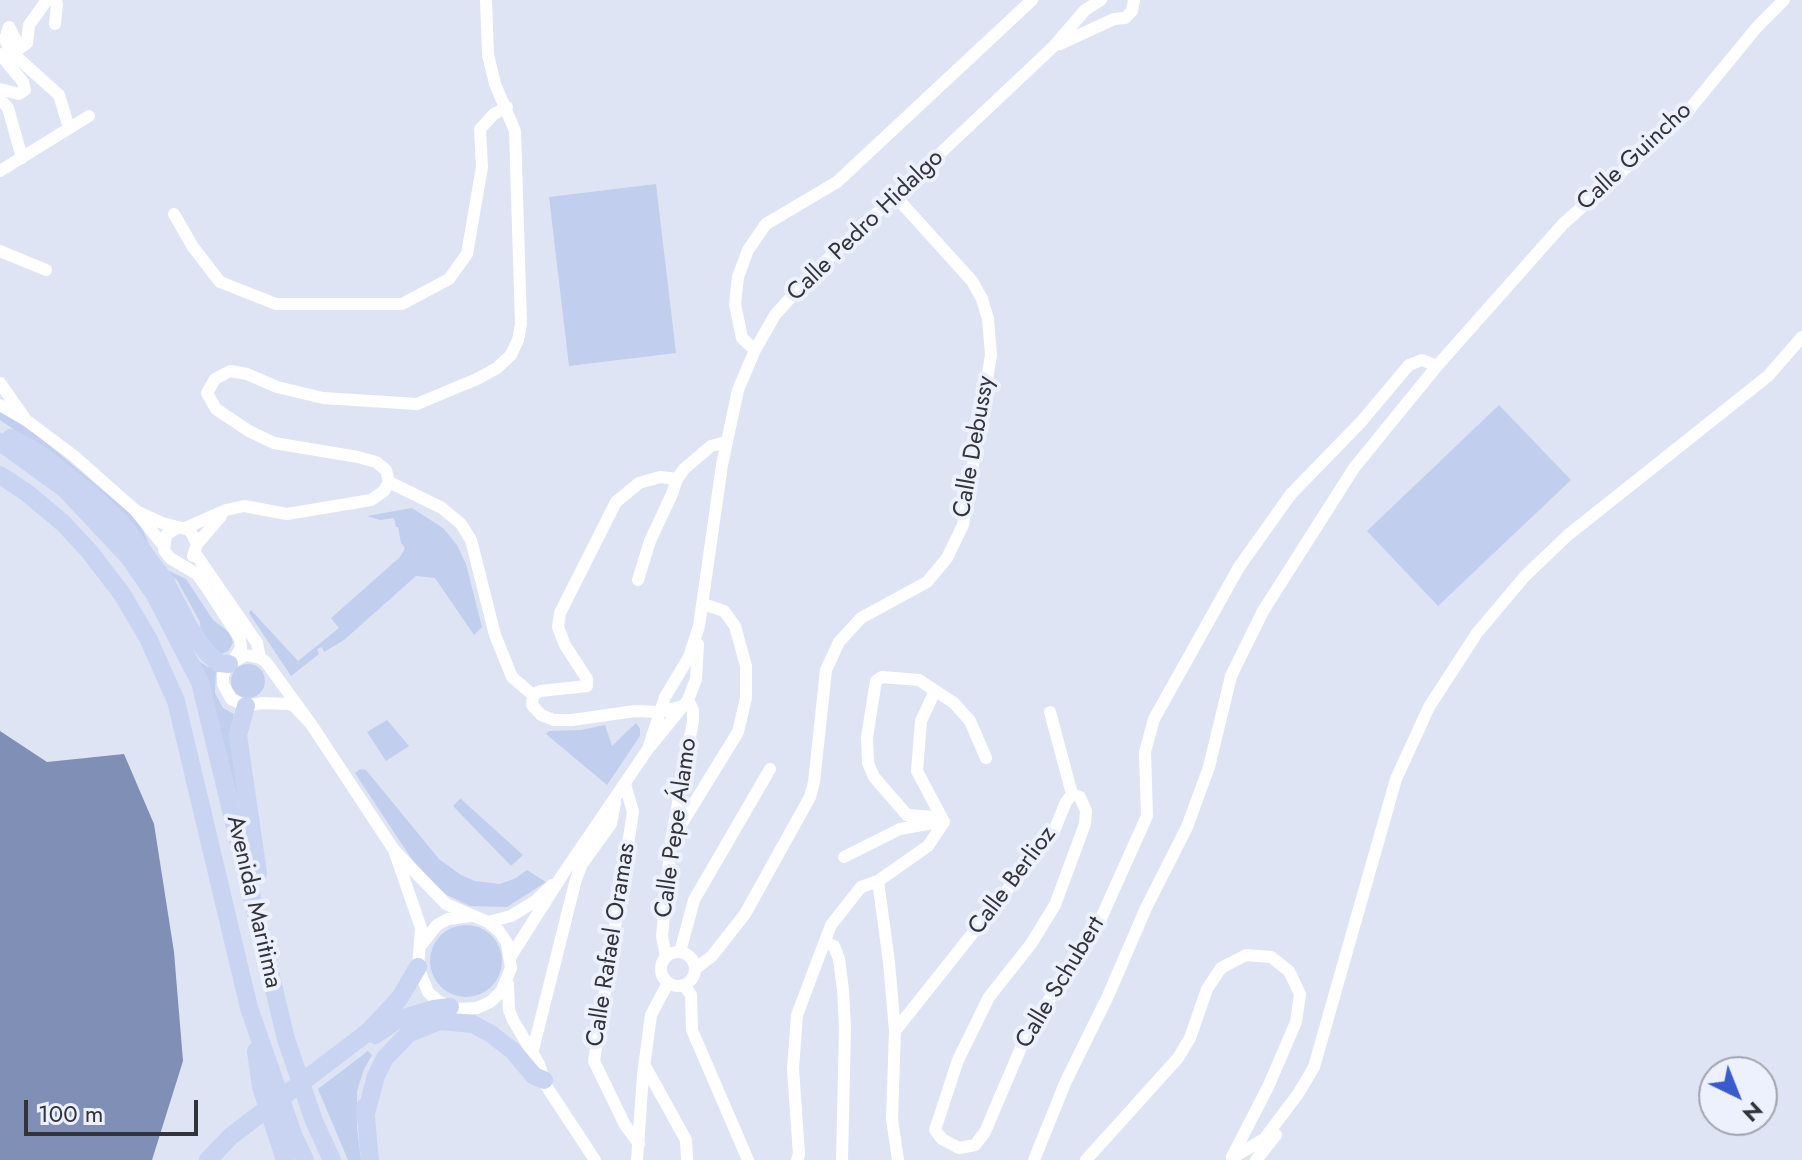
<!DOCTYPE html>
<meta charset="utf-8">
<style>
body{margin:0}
#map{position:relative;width:1802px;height:1160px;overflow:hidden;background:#dee4f3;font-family:Jost,sans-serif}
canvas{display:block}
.north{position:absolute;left:1698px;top:1056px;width:80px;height:80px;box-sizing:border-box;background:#ecf1fd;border:2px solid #a2a5af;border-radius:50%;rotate:137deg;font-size:22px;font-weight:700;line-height:32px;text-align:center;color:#32343a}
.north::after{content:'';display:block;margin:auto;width:28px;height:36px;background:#395bcc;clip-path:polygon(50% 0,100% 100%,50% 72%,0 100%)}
.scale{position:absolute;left:24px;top:1100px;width:174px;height:36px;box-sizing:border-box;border:4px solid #32343a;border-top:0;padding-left:10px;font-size:24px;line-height:28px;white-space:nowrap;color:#32343a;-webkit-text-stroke:6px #ecf1fd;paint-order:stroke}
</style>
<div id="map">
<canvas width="1802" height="1160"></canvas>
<div class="north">N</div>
<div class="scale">100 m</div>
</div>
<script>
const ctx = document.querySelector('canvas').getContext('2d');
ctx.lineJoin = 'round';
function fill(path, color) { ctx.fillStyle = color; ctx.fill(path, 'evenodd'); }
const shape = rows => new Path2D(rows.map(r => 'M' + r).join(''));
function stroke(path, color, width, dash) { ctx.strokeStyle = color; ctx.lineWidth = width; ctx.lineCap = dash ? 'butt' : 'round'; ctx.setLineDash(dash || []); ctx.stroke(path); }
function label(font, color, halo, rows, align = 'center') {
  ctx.font = font + ' Jost,sans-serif'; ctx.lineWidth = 8; ctx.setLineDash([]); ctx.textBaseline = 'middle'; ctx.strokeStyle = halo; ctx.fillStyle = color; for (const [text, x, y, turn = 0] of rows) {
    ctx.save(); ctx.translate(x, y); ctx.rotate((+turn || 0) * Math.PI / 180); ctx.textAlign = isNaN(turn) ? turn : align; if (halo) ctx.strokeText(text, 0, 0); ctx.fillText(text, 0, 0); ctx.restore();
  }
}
fill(shape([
 [656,184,676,353,569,366,549,197],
 [1499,405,1571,480,1438,606,1367,531],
 [0,411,36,434,131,514,142,528,155,558,165,569,186,579,213,620,230,633,233,643,228,651,221,654,201,635,200,622,177,580,164,571,29,440,0,420],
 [412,508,443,528,457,545,466,564,482,627,474,635,435,578,416,576,344,640,324,652,322,647,317,649,319,654,291,676,249,613,251,610,298,661,339,628,331,618,400,557,405,548,401,543,398,527,396,527,394,518,380,520,367,516],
 [199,661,208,667,216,668,215,693,223,708,234,714,230,731,239,805,211,693],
 '231 681a17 17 0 1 1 34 0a17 17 0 1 1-34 0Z',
 [387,720,409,746,386,761,367,732],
 [636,723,640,729,640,736,607,785,546,734,549,731,581,730,605,725,612,746],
 [360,769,366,770,439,859,461,875,475,881,500,884,516,878,527,870,546,882,507,907,470,906,447,895,425,876,413,861,355,773],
 [461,798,462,800,523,855,511,866,453,806],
 '430 961a36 36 0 1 1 72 0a36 36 0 1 1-72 0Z',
 [368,1051,372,1055,364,1069,357,1091,357,1128,361,1160,348,1160,318,1089]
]), '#c1ceee');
fill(shape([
 [0,731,47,762,124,754,154,824,174,952,183,1061,152,1160,0,1160]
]), '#7f8fb5');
stroke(shape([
 [54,0,57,4,55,24],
 [9,27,5,39,10,51,59,95,69,128],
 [9,27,20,48,27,43,29,25,47,0],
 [1060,44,1114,19,1125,18,1132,11,1134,0],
 [0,54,23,82,25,90,19,94,0,89],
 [0,99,8,108,22,158],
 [0,171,89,116],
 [174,214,193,247,220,282,276,304,402,304,449,279,467,254,482,167,480,129,494,114,507,107],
 [0,251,46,270],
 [755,350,742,338,735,304,738,277,748,250,766,224,837,182,1032,0],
 [0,383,24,417],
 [0,405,26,420,74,456,135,510,163,545],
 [677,479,660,477,639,483,616,502,560,613,558,627,565,645,587,679,587,686,540,691,533,695,532,705,541,715,554,720,572,720,635,711,660,712,683,706],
 [389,482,442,508,461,524,471,540,495,635,512,677,533,695],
 [138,512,162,523,190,530,197,544,193,556],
 [179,527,166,535,164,550,170,558,197,574,207,588,240,639,241,648,234,659],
 [185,528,226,510,244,506,287,514,371,500,384,491,389,482,386,470,376,462,358,457,274,443,249,431,216,409,207,393,215,379,230,371,247,374,277,387,323,398,417,404,477,379,497,368,511,355,518,340,521,324,515,131,495,84,488,55,486,0],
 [197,544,221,516],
 [195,553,257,643,260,658],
 [638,580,650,541,672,494,677,479,684,469,711,446,726,442],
 [935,691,921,721,917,771,944,822],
 [1050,712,1072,794],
 [311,724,295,707,289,704,262,703,246,706,231,699,223,684,223,675,229,664,246,655,260,658,266,662,311,724,394,850,446,904,488,922,499,931,507,943,511,968,501,992,490,1002,477,1008,456,1009,438,1001,428,992,418,967,421,928,394,850],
 [648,749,665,697,689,657,699,626,722,465,738,390,755,350,775,315,809,277,1054,46,1085,10,1101,0],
 [625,784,633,812,594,1061,625,1125,639,1144],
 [1072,794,1080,797,1086,811,1085,824,1055,905,1031,944,989,997,958,1060,935,1130,942,1139,959,1148,975,1145,985,1132,1028,1031,1094,934,1147,816,1145,752,1154,719,1239,567,1291,494,1361,422,1409,365,1422,360,1437,366],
 [944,822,934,817,907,815,874,777,868,763,867,737,876,681,882,677,919,680,954,703,970,721,986,758],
 [671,841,738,732,746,698,746,666,735,626,724,611,703,604],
 [844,857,900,829,933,823],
 [878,881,889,962,895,1031,892,1119,898,1160],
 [488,922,511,916,534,902,552,885],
 [825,943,834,946,839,959,843,990,845,1027,842,1160],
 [421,945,437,925,448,919,471,916],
 [680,952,694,900,770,769],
 '661 969a17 17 0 1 1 34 0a17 17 0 1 1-34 0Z',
 [511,956,563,874,648,749,688,700,696,679,698,644],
 [666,957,662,936,671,841,693,721,693,710,688,700],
 [695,969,712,956,745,914,810,797,814,782,826,670,839,642,861,618,927,582,947,558,963,525,991,355,988,319,982,299,972,281,896,197],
 [508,984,509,1010,513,1020,539,1064,544,1080],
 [684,985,691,995,692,1030,748,1160],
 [895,1031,1054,831,1066,802,1072,794],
 [532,1054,576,879,582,864,611,824,615,803],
 [645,1066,686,1140,687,1160],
 [539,1075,595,1160],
 [1232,1158,1264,1139,1298,1094,1314,1067,1396,779,1429,707,1477,633,1525,576,1568,535,1768,376,1802,337],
 [637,1160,643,1075,651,1015,668,983],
 [797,1160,799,1154,793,1069,797,1015,831,925,861,887,878,881,928,846,944,822],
 [1034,1160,1066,1081,1108,996,1146,908,1187,827,1209,767,1231,676,1263,611,1354,468,1437,366,1563,224,1684,116,1757,27,1784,0],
 [1086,1160,1178,1058,1190,1038,1207,989,1221,968,1246,955,1271,957,1289,971,1300,994,1296,1022,1268,1087,1232,1157],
 [1256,1160,1276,1135]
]), '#fff', 12);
stroke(shape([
 [11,438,42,455,86,490,120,521,165,581,189,627,207,653,219,663,229,664],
 [0,442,65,489,128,556,155,595,200,682,286,1039,314,1121,332,1160],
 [0,475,27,493,63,523,89,551,122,594,148,638,176,701,249,1008,294,1137,305,1160],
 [246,706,238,735,258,873],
 [375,1035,397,1020,434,1009,450,1007],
 [256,1051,261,1087,285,1160],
 [365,1107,370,1160],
 [365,1117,376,1076,385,1058,409,1033,440,1021,473,1024,491,1034,513,1051,534,1076,544,1080],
 [208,1160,231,1136,368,1032,399,999,418,967]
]), '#c8d4f2', 18);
label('24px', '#32343a', '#ecf1fd', [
 ["Calle Guincho",1635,157,-43],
 ["Calle Pedro Hidalgo",866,226,-44],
 ["Calle Debussy",975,447,-80],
 ["Calle Pepe Álamo",677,828,-82],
 ["Calle Berlioz",1013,881,-53],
 ["Avenida Maritima",253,902,77],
 ["Calle Rafael Oramas",612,945,-81],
 ["Calle Schubert",1061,983,-59]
]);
</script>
